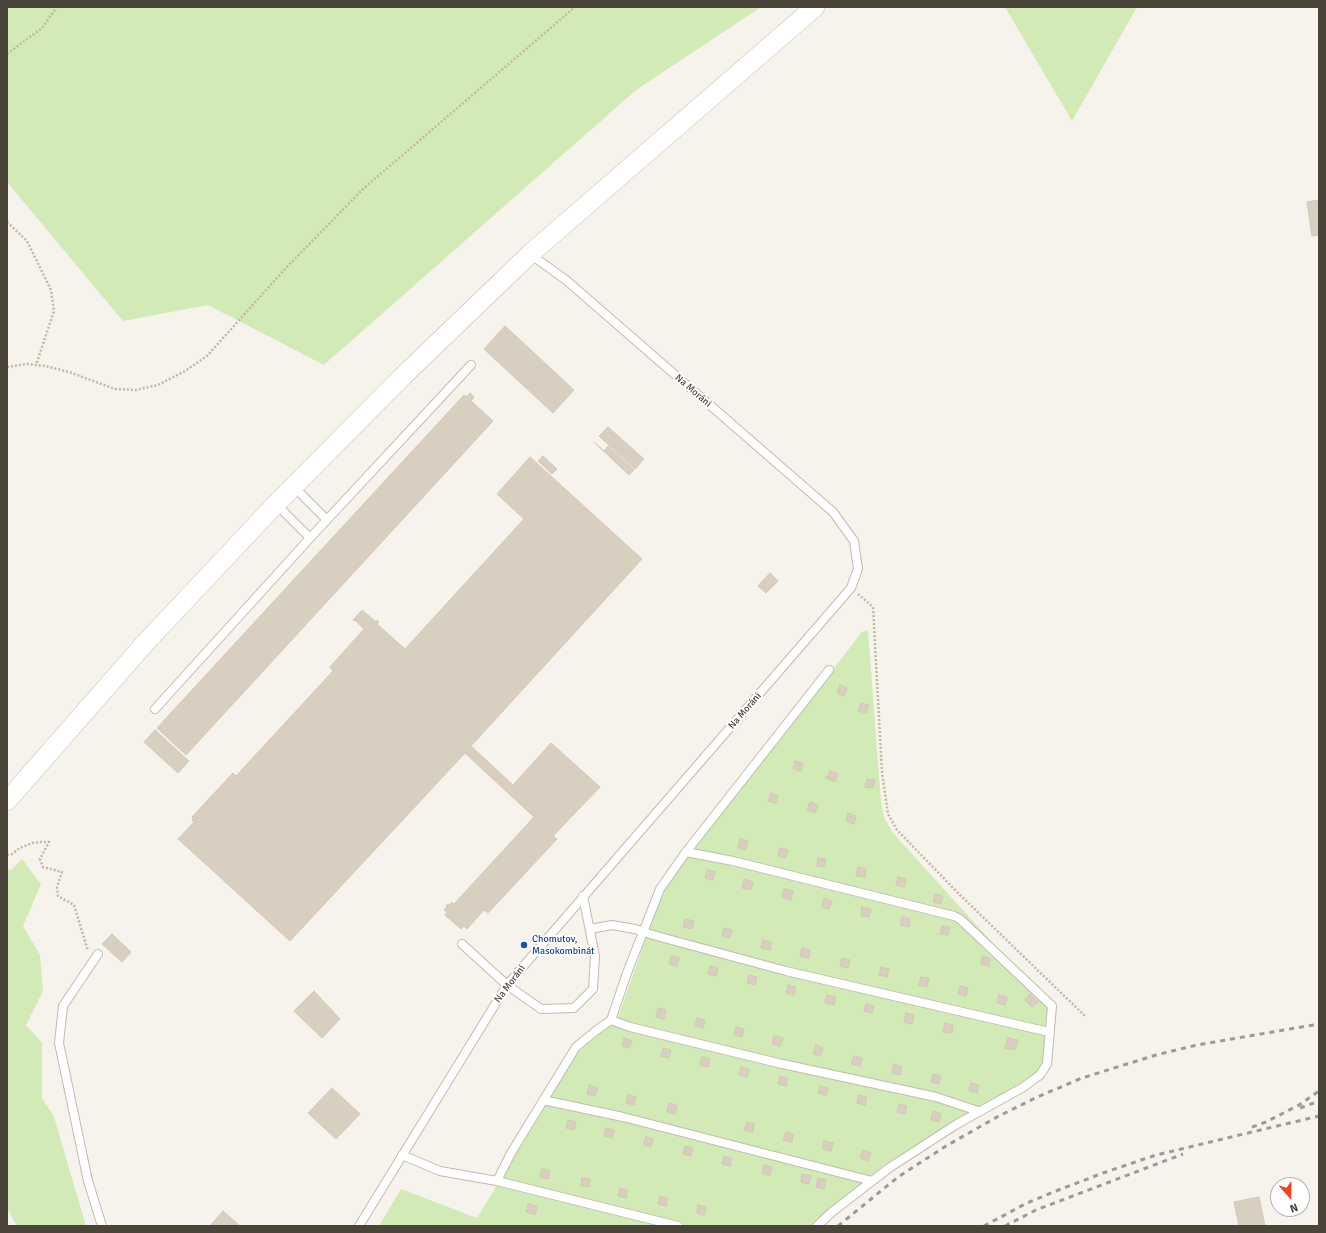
<!DOCTYPE html>
<meta charset="utf-8">
<style>
body{margin:0}
#map{position:relative;width:1326px;height:1233px;overflow:hidden;background:#f6f3ec;font-family:Signika,sans-serif}
canvas{display:block}
.frame{position:absolute;inset:0;border:8px solid #4b4439;pointer-events:none}
.north{position:absolute;left:1270px;top:1177px;width:40px;height:40px;box-sizing:border-box;background:#fff;border:1px solid #b7b4b0;border-radius:50%;rotate:160deg;font-size:11px;font-weight:700;line-height:16px;text-align:center;color:#4b4439}
.north::after{content:'';display:block;margin:auto;width:14px;height:18px;background:#fc3f1d;clip-path:polygon(50% 0,100% 100%,50% 72%,0 100%)}
</style>
<div id="map">
<canvas width="1326" height="1233"></canvas>
<div class="frame"></div>
<div class="north">N</div>
</div>
<script>
const ctx = document.querySelector('canvas').getContext('2d');
ctx.lineJoin = 'round';
function fill(path, color) { ctx.fillStyle = color; ctx.fill(path, 'evenodd'); }
const shape = rows => new Path2D(rows.map(r => 'M' + r).join(''));
function stroke(path, color, width, dash) { ctx.strokeStyle = color; ctx.lineWidth = width; ctx.lineCap = dash ? 'butt' : 'round'; ctx.setLineDash(dash || []); ctx.stroke(path); }
function label(font, color, halo, rows, align = 'center') {
  ctx.font = font + ' Signika,sans-serif'; ctx.lineWidth = 4; ctx.setLineDash([]); ctx.textBaseline = 'middle'; ctx.strokeStyle = halo; ctx.fillStyle = color; for (const [text, x, y, turn = 0] of rows) {
    ctx.save(); ctx.translate(x, y); ctx.rotate((+turn || 0) * Math.PI / 180); ctx.textAlign = isNaN(turn) ? turn : align; if (halo) ctx.strokeText(text, 0, 0); ctx.fillText(text, 0, 0); ctx.restore();
  }
}
fill(shape([
 [7,7,761,7,636,90,324,365,208,305,123,321,7,182],
 [1005,7,1137,7,1072,121],
 [868,630,881,802,884,817,893,833,1048,1004,1052,1045,1038,1073,885,1164,814,1226,379,1226,401,1189,477,1218,578,1052,617,1020,664,887,862,632],
 [22,859,41,884,23,926,40,955,43,991,26,1025,42,1043,42,1098,54,1117,86,1226,17,1226,7,1208,7,869,11,870]
]), '#d2eab5');
const building = shape([
 [1319,200,1319,235,1312,236,1307,202,1319,200],
 [505,326,574,390,553,413,484,349,505,326],
 [470,393,474,397,471,401,493,421,186,755,157,728,464,395,467,397,470,393],
 [608,427,644,459,635,469,599,436,608,427],
 [594,442,604,451,608,446,634,470,629,475,594,442],
 [543,456,557,469,552,474,538,461,543,456],
 [530,457,642,559,471,746,513,785,551,743,600,787,553,836,557,839,488,913,484,910,467,929,464,926,461,929,445,915,447,912,444,910,447,907,446,906,448,904,449,905,452,902,454,904,534,817,465,753,290,941,178,839,194,822,192,820,193,818,192,817,233,773,236,776,333,671,330,667,364,629,355,620,354,621,353,620,362,610,376,622,377,620,379,622,377,624,405,649,524,519,497,494,530,457],
 [770,573,778,581,766,593,758,586,770,573],
 [840,685,847,688,844,696,837,693,840,685],
 [861,703,869,705,866,713,858,711,861,703],
 [155,730,189,761,178,773,144,742,155,730],
 [795,761,803,763,801,771,793,769,795,761],
 [830,771,838,774,835,782,826,778,826,776,828,777,830,771],
 [867,779,875,780,873,788,865,787,867,779],
 [771,793,778,796,776,803,768,801,771,793],
 [810,802,818,805,815,813,807,810,810,802],
 [848,813,856,816,854,824,846,821,848,813],
 [740,839,748,841,746,850,738,848,740,839],
 [780,848,788,850,786,858,778,856,780,848],
 [818,858,826,859,824,867,817,866,818,858],
 [858,867,866,869,865,877,856,876,858,867],
 [707,870,715,872,713,880,705,878,707,870],
 [898,877,906,879,904,887,896,885,898,877],
 [744,879,753,882,751,890,742,888,744,879],
 [784,889,793,891,791,900,782,897,784,889],
 [935,894,943,896,941,904,933,902,935,894],
 [824,898,832,901,829,909,822,907,824,898],
 [862,907,871,909,869,917,861,916,862,907],
 [902,917,910,919,909,927,900,925,902,917],
 [685,919,694,921,692,929,683,927,685,919],
 [942,926,950,927,948,935,940,934,942,926],
 [724,928,732,930,730,938,722,936,724,928],
 [112,934,131,952,122,962,102,944,112,934],
 [763,940,772,942,770,950,761,948,763,940],
 [802,948,810,950,809,958,800,956,802,948],
 [671,956,679,958,677,966,669,964,671,956],
 [982,956,990,958,989,966,981,964,982,956],
 [842,958,850,960,848,968,840,966,842,958],
 [710,966,718,968,716,976,708,974,710,966],
 [881,967,889,969,887,977,879,975,881,967],
 [749,975,757,977,755,985,747,983,749,975],
 [921,977,929,978,927,987,919,985,921,977],
 [788,985,796,987,794,995,786,993,788,985],
 [960,986,968,988,966,996,958,994,960,986],
 [314,991,340,1019,322,1038,294,1011,314,991],
 [1030,994,1038,1002,1032,1007,1025,1000,1030,994],
 [827,995,836,997,834,1005,825,1003,827,995],
 [999,995,1007,997,1005,1005,997,1003,999,995],
 [866,1004,874,1006,872,1013,864,1011,866,1004],
 [658,1008,666,1010,664,1019,656,1017,658,1008],
 [906,1013,914,1015,912,1024,904,1022,906,1013],
 [697,1018,705,1020,703,1028,695,1026,697,1018],
 [945,1023,953,1025,952,1033,943,1032,945,1023],
 [736,1027,744,1029,742,1037,734,1035,736,1027],
 [774,1036,783,1038,780,1046,772,1044,774,1036],
 [624,1038,632,1041,629,1048,622,1046,624,1038],
 [1008,1038,1018,1040,1015,1050,1005,1048,1008,1038],
 [816,1045,823,1048,820,1056,813,1054,816,1045],
 [663,1048,671,1050,669,1058,661,1056,663,1048],
 [854,1056,862,1058,860,1066,851,1064,854,1056],
 [702,1057,710,1059,708,1067,700,1065,702,1057],
 [894,1064,902,1067,900,1075,892,1073,894,1064],
 [741,1067,749,1069,747,1077,739,1075,741,1067],
 [933,1074,941,1076,939,1084,931,1082,933,1074],
 [780,1076,788,1078,786,1086,778,1084,780,1076],
 [971,1083,979,1085,977,1093,969,1091,971,1083],
 [589,1085,598,1088,595,1096,587,1094,589,1085],
 [820,1086,828,1088,826,1095,818,1093,820,1086],
 [332,1088,360,1114,336,1139,308,1113,332,1088],
 [628,1095,636,1097,634,1105,626,1103,628,1095],
 [859,1095,867,1097,865,1105,857,1103,859,1095],
 [669,1103,677,1106,675,1114,667,1112,669,1103],
 [899,1104,907,1106,905,1114,897,1112,899,1104],
 [933,1111,941,1114,939,1122,931,1120,933,1111],
 [568,1120,576,1122,574,1130,566,1128,568,1120],
 [747,1122,754,1124,753,1132,744,1130,747,1122],
 [606,1128,614,1130,612,1138,604,1136,606,1128],
 [786,1132,793,1134,792,1142,783,1140,786,1132],
 [646,1137,653,1139,651,1147,643,1145,646,1137],
 [824,1141,833,1143,831,1151,823,1149,824,1141],
 [685,1146,693,1148,691,1156,683,1154,685,1146],
 [863,1150,871,1153,868,1161,860,1158,863,1150],
 [724,1156,732,1158,730,1166,722,1164,724,1156],
 [764,1165,772,1167,770,1175,762,1173,764,1165],
 [542,1169,550,1171,548,1179,540,1177,542,1169],
 [802,1174,811,1176,809,1184,801,1182,802,1174],
 [582,1178,590,1179,589,1187,581,1186,582,1178],
 [818,1178,826,1180,824,1189,816,1187,818,1178],
 [620,1188,628,1190,626,1198,618,1196,620,1188],
 [660,1196,668,1198,666,1206,658,1204,660,1196],
 [1259,1197,1265,1226,1239,1226,1234,1202,1259,1197],
 [529,1204,537,1206,535,1215,526,1212,526,1210,528,1211,528,1207,527,1206,527,1205,529,1204],
 [698,1205,706,1207,704,1215,697,1213,698,1205],
 [223,1211,240,1226,210,1226,223,1211]
]);
fill(building, '#d8cfc1');
stroke(building, '#d3c7b4', 1);
const service = shape([
 [294,487,327,520],
 [276,504,310,538],
 [155,709,310,538,471,365],
 [686,852,733,861,954,916,960,919,1052,1006,1047,1064,1040,1075,1022,1088,957,1124,889,1168,832,1212,817,1226],
 [590,929,612,925,635,929,653,935,786,971,1049,1032],
 [462,944,507,985,541,1009,574,1008,593,989,595,956,583,896],
 [98,954,63,1006,59,1043,88,1181,102,1226],
 [611,1020,630,1027,778,1063,936,1097,978,1111],
 [543,1100,623,1117,872,1181],
 [402,1155,440,1171,497,1181],
 [359,1226,507,985,851,588,858,569,854,541,833,512,566,280,530,254],
 [678,1226,497,1181,511,1153,576,1047,598,1029,611,1020,627,973,660,889,686,852,829,670]
]);
const tertiary = shape([
 [7,801,147,641,276,504,402,377,530,254,815,7]
]);
stroke(service, '#c2bbae', 10);
stroke(tertiary, '#c2bbae', 20);
stroke(shape([
 [7,54,42,28,57,7],
 [7,222,27,241,51,290,54,311,36,365],
 [7,367,27,364,46,366,69,372,115,389,136,390,158,385,185,371,207,356,284,270,363,189,575,7],
 [858,594,873,607,882,772,888,814,897,830,959,894,1086,1017],
 [7,855,12,854,20,848,32,843,39,842,49,842,40,859,43,867,62,872,57,887,58,896,74,905,88,951]
]), '#c4b79f', 2.5, [2, 2]);
stroke(service, '#fff', 8);
stroke(tertiary, '#fff', 19);
stroke(shape([
 [1300,1108,1319,1101],
 [1252,1127,1266,1122,1299,1105,1319,1091],
 [838,1226,898,1177,946,1146,997,1117,1035,1098,1082,1078,1156,1055,1197,1045,1319,1024],
 [984,1226,1027,1203,1056,1191,1103,1173,1156,1155,1319,1116],
 [1005,1226,1036,1210,1183,1154]
]), '#9a9a9a', 3, [5, 5]);
for (const [x, y, r, color] of [
 [524,945,4,"#1a4fb4"]
]) { const dot = new Path2D(); dot.arc(x, y, r, 0, 2 * Math.PI); ctx.fillStyle = color; ctx.fill(dot); stroke(dot, '#fff', 1.5); }
label('10px', '#4b4439', '#fff', [
 ["Na Moráni",693,391,41],
 ["Na Moráni",745,711,-49],
 ["Na Moráni",510,984,-53]
]);
label('10px', '#164399', '#fff', [
 ["Chomutov,",532,939],
 ["Masokombinát",532,951]
], 'left');
</script>
